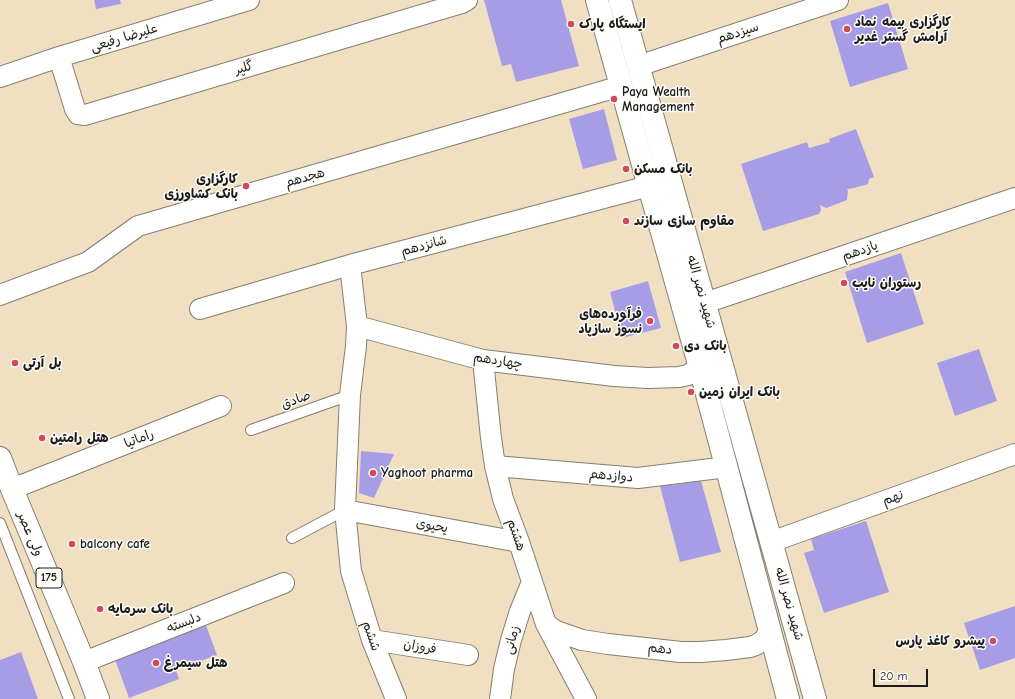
<!DOCTYPE html>
<meta charset="utf-8">
<style>
body{margin:0}
#map{position:relative;width:1015px;height:699px;overflow:hidden;background:#f0e0c1;font-family:"Comic Neue",sans-serif}
canvas{display:block}
.scale{position:absolute;left:873px;top:669px;width:55px;height:18px;box-sizing:border-box;border:2px solid #1c1c1c;border-top:0;padding-left:5px;font-size:12px;line-height:14px;white-space:nowrap;color:#1c1c1c;-webkit-text-stroke:3px #fdfcf7;paint-order:stroke}
</style>
<div id="map">
<canvas width="1015" height="699"></canvas>
<div class="scale">20 m</div>
</div>
<script>
const ctx = document.querySelector('canvas').getContext('2d');
ctx.lineJoin = 'round';
function fill(path, color) { ctx.fillStyle = color; ctx.fill(path, 'evenodd'); }
const shape = rows => new Path2D(rows.map(r => 'M' + r).join(''));
function stroke(path, color, width, dash) { ctx.strokeStyle = color; ctx.lineWidth = width; ctx.lineCap = dash ? 'butt' : 'round'; ctx.setLineDash(dash || []); ctx.stroke(path); }
function label(font, color, halo, rows, align = 'center') {
  ctx.font = font + ' "Comic Neue","Playpen Sans Arabic",sans-serif'; ctx.lineWidth = 3; ctx.setLineDash([]); ctx.textBaseline = 'middle'; ctx.strokeStyle = halo; ctx.fillStyle = color; for (const [text, x, y, turn = 0] of rows) {
    ctx.save(); ctx.translate(x, y); ctx.rotate((+turn || 0) * Math.PI / 180); ctx.textAlign = isNaN(turn) ? turn : align; if (halo) ctx.strokeText(text, 0, 0); ctx.fillText(text, 0, 0); ctx.restore();
  }
}
fill(shape([
 [94,0,120,0,121,4,96,9],
 [484,0,561,0,579,66,516,82,511,64,502,66],
 [888,3,908,69,850,87,830,21],
 [604,109,617,160,583,169,569,119],
 [856,129,874,177,869,179,868,184,854,188,847,189,848,191,847,200,826,208,820,205,821,210,819,214,763,231,741,164,807,142,809,148,830,142,829,139],
 [901,253,924,324,867,343,845,272],
 [648,281,661,328,622,338,610,292],
 [979,349,997,401,955,416,937,363],
 [361,451,394,454,374,498,359,493],
 [701,481,721,552,680,562,660,486,671,484,671,485],
 [866,521,889,592,824,613,804,553,814,550,811,539],
 [1015,606,1015,658,980,670,964,623],
 [204,620,217,655,176,670,179,679,129,698,113,654],
 [21,652,38,699,0,699,0,660]
]), '#a79ce6');
const service = shape([
 [251,430,350,395],
 [0,523,69,699],
 [292,538,345,510]
]);
const minor = shape([
 [59,57,75,109,78,114,85,115,462,3,467,0],
 [638,66,838,0],
 [0,77,59,57,249,0],
 [350,265,357,326,356,346,350,395,345,510,351,571,372,640,396,699],
 [0,295,88,262,138,226,621,86],
 [705,303,1015,198],
 [200,309,350,265,649,186],
 [357,326,483,360,614,376,648,378,679,377,688,375,694,371,699,364],
 [483,360,491,438,495,466,503,499,519,542,546,624,586,699],
 [495,466,638,478,727,467],
 [12,489,221,406],
 [345,510,519,542],
 [771,542,1015,454],
 [546,624,556,631,582,640,608,644,681,652,701,652,726,650,750,647,756,645,764,640,770,629],
 [372,640,468,655],
 [84,662,284,583],
 [500,699,504,669,511,640,520,611,532,582]
]);
const secondary = shape([
 [597,0,649,186,699,364,788,699],
 [620,0,815,699]
]);
const primary = shape([
 [0,458,12,489,84,662,98,699]
]);
stroke(service, '#867e6e', 12);
stroke(minor, '#867e6e', 22);
stroke(secondary, '#867e6e', 24);
stroke(primary, '#867e6e', 24);
stroke(service, '#fff', 10);
stroke(minor, '#fff', 20);
stroke(secondary, '#fff', 22);
stroke(primary, '#fff', 22);
for (const [x, y, r, color] of [
 [571,24,4,"#d1495b"],
 [847,29,4,"#d1495b"],
 [614,99,4,"#d1495b"],
 [626,169,4,"#d1495b"],
 [246,186,4,"#d1495b"],
 [626,221,4,"#d1495b"],
 [844,283,4,"#d1495b"],
 [650,321,4,"#d1495b"],
 [676,346,4,"#d1495b"],
 [15,363,4,"#d1495b"],
 [691,392,4,"#d1495b"],
 [42,438,4,"#d1495b"],
 [373,473,4,"#d1495b"],
 [72,544,4,"#d1495b"],
 [100,609,4,"#d1495b"],
 [993,641,4,"#d1495b"],
 [156,663,4,"#d1495b"]
]) { const dot = new Path2D(); dot.arc(x, y, r, 0, 2 * Math.PI); ctx.fillStyle = color; ctx.fill(dot); stroke(dot, '#fdfcf7', 1.5); }
for (const [x, y, w] of [
 [49,578,26]
]) { const box = new Path2D(); box.roundRect(x - w / 2, y - 10, w, 20, 3); ctx.fillStyle = '#fdfcf7'; ctx.fill(box); stroke(box, '#1c1c1c', 1); }
label('bold 12px', '#1c1c1c', null, [
 ["175",49,578]
]);
label('bold 13px', '#1c1c1c', '#fdfcf7', [
 ["کارگزاری بیمه نماد",855,22],
 ["آرامش گستر غدیر",855,37],
 ["ایستگاه پارک",579,24],
 ["Paya Wealth",622,92],
 ["Management",622,107],
 ["بانک مسکن",634,169],
 ["کارگزاری",238,179,"right"],
 ["بانک کشاورزی",238,194,"right"],
 ["مقاوم سازی سازند",634,221],
 ["رستوران نایب",852,283],
 ["فرآورده‌های",642,314,"right"],
 ["نسوز سازپاد",642,329,"right"],
 ["بانک دی",684,346],
 ["بل آرتی",23,363],
 ["بانک ایران زمین",699,392],
 ["هتل رامتین",50,438],
 ["Yaghoot pharma",381,473],
 ["balcony cafe",80,544],
 ["بانک سرمایه",108,609],
 ["پیشرو کاغذ پارس",985,641,"right"],
 ["هتل سیمرغ",164,663]
], 'left');
label('13px', '#1c1c1c', '#fdfcf7', [
 ["سیزدهم",738,33,-18],
 ["علیرضا رفیعی",124,38,-17],
 ["گلپر",244,68,-16],
 ["هجدهم",305,178,-16],
 ["شانزدهم",424,246,-15],
 ["یازدهم",860,251,-19],
 ["شهید نصر الله",701,292,74],
 ["چهاردهم",498,361,9],
 ["صادق",296,400,-20],
 ["راماتیا",139,439,-22],
 ["دوازدهم",611,476,5],
 ["نهم",893,498,-20],
 ["یحیوی",432,526,10],
 ["ولی عصر",30,534,67],
 ["هشتم",516,535,71],
 ["شهید نصر الله",789,604,74],
 ["دلبسته",184,623,-21],
 ["ششم",371,636,71],
 ["زمانی",512,640,-75],
 ["فروزان",420,647,9],
 ["دهم",660,649,6]
]);
</script>
